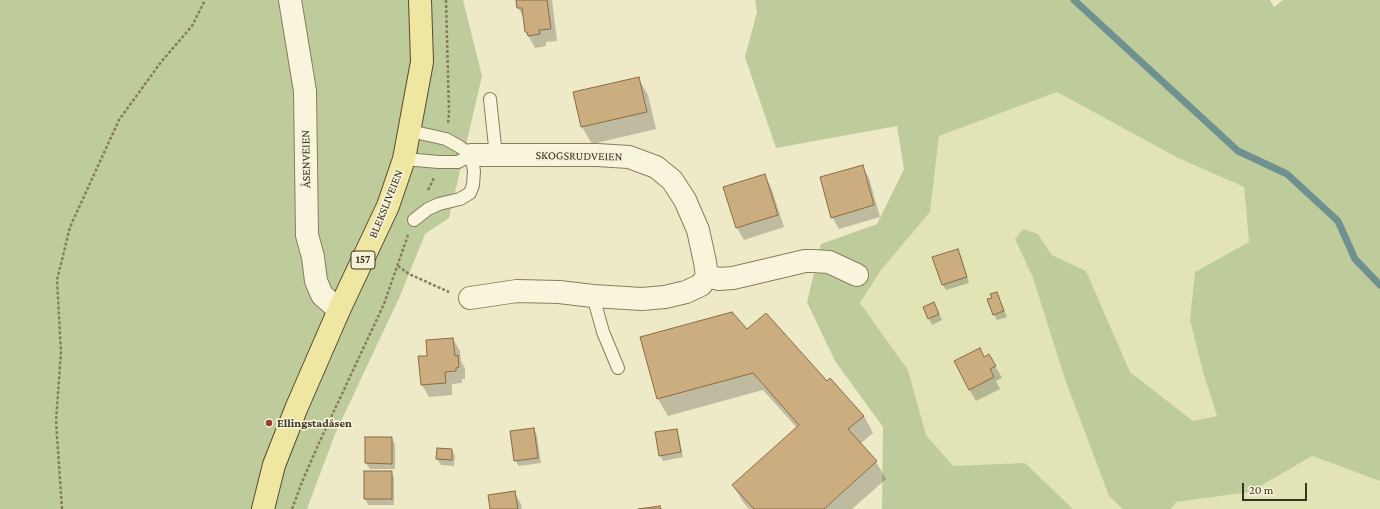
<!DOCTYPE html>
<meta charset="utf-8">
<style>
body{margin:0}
#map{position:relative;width:1380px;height:509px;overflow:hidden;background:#eeeac8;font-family:"Crimson Pro",serif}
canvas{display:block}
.scale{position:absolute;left:1242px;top:483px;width:65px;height:18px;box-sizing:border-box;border:2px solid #3b3221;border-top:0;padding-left:5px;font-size:12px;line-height:14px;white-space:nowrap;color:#3b3221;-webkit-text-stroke:3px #f5f2d8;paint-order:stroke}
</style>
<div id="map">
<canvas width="1380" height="509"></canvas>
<div class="scale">20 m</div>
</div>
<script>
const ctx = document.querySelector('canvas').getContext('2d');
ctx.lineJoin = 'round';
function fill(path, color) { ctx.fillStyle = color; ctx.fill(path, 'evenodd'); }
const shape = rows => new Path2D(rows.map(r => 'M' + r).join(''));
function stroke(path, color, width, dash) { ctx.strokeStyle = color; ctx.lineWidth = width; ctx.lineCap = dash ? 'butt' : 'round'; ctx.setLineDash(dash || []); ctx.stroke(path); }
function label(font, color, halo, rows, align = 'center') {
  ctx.font = font + ' "Crimson Pro",serif'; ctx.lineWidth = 3.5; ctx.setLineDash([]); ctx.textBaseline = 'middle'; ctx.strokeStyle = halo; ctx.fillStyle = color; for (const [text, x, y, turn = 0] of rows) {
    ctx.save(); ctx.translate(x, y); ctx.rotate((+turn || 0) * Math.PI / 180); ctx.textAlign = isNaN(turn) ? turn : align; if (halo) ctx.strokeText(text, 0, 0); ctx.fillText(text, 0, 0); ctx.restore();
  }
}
fill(shape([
 [1057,92,1178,158,1244,187,1249,242,1203,372,1218,416,1193,421,1130,372,1086,271,1052,255,1038,233,1015,239,1033,278,1109,496,1123,509,1073,509,1025,463,954,467,926,435,908,370,860,303,881,270,930,212,939,136],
 [1312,456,1380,481,1380,509,1171,509,1176,502,1250,492]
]), '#e2e4b6');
fill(shape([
 [0,0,463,0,482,76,449,218,425,234,400,296,335,434,307,509,0,509],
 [755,0,1270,0,1274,7,1283,0,1380,0,1380,481,1312,456,1250,492,1176,502,1171,509,1123,509,1109,496,1065,379,1033,278,1015,239,1023,229,1038,234,1052,255,1086,271,1130,372,1193,421,1217,416,1203,372,1190,320,1195,272,1249,242,1244,187,1178,158,1057,92,939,136,930,212,881,270,860,303,908,370,926,435,953,466,1025,463,1073,509,882,509,883,427,835,361,807,302,821,244,877,224,904,169,897,126,776,148,745,57,757,12]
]), '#becc9c');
fill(shape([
 [517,0,552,0,557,41,546,42,546,46,535,48,526,32,524,18,518,8],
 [638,78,648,95,656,129,592,144,582,127],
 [862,166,869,178,880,217,839,229,832,217],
 [764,175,771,187,784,227,744,240,737,228,724,187],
 [957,250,961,256,969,283,946,290,943,285],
 [997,293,1007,317,997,320,994,315,993,298],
 [924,307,937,309,942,320,932,325],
 [747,331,827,382,864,416,873,433,860,444,876,462,886,479,852,509,749,509,743,502,733,485,797,428,763,390,668,416,658,399],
 [453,339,460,351,461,361,465,368,465,379,462,379,462,383,452,384,452,395,429,397,422,385,428,357],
 [989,355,1002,378,996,381,1000,389,976,401,969,389],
 [534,429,537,435,541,463,519,466,515,460],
 [676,430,679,436,683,457,663,461,660,455],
 [366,438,391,438,395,444,395,469,370,469,366,463],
 [438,449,452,450,455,456,454,466,441,465,437,459],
 [391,472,394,478,394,505,368,505,365,499],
 [514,492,521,504,522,509,491,509]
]), '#0003');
stroke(shape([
 [1074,0,1238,151,1287,174,1338,221,1355,259,1380,285]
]), '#6f918f', 7);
const building = shape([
 [516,0,547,0,551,29,539,30,540,34,528,36,527,32,525,32,522,8,517,8,516,0],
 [639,77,647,112,581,127,573,92,639,77],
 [863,165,874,205,831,218,820,177,863,165],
 [765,174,778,215,736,228,723,187,765,174],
 [958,249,967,277,942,285,932,257,958,249],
 [997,292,1004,311,993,315,987,299,992,298,990,294,997,292],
 [934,302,939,314,928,319,923,307,934,302],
 [732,312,747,329,766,313,827,381,830,378,864,416,848,429,877,461,824,509,754,509,732,485,799,425,753,373,657,399,640,337,732,312],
 [453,338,455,356,458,355,459,367,456,368,456,371,445,372,446,383,421,385,418,356,427,356,426,340,453,338],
 [980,348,984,357,989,354,996,366,990,369,994,377,969,390,954,361,980,348],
 [534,428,538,458,514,461,510,431,534,428],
 [677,429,681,452,659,456,655,432,677,429],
 [365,437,392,437,392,464,365,463,365,437],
 [437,448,452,449,452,460,436,459,437,448],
 [364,471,392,471,392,499,364,499,364,471],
 [515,491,518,509,490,509,488,495,515,491],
 [660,506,661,509,638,509,660,506]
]);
fill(building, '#cbad7f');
stroke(building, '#896c43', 1);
const service = shape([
 [490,99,496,156],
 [410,131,446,139,460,147,471,155],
 [404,159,439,162,458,162,471,155],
 [414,220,428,209,439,204,460,199,470,193,473,185,474,171,471,155],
 [593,296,603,332,618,368]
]);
const minor = shape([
 [290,0,305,91,307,235,313,257,316,281,322,295,339,310],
 [707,276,719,279,733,278,805,261,813,261,829,262,857,275],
 [470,298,517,291,559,292,593,296,642,299,665,297,686,292,701,285,707,276,705,262,698,230,685,200,672,180,656,167,629,157,597,155,471,155]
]);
const primary = shape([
 [263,509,274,465,296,409,339,310,388,206,404,159,422,62,420,0]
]);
stroke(service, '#8a7d5d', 14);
stroke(minor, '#8a7d5d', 24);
stroke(primary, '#584b31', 24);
stroke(shape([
 [446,0,449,113,448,123],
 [428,190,434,178],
 [398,266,409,274,449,292],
 [62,509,56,421,61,352,57,280,70,227,119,120,161,62,192,26,205,0],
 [292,509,302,482,319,443,384,304,408,235]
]), '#8a7d5d', 2.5, [3, 2]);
stroke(service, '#f9f5dc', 12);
stroke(minor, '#f9f5dc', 22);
stroke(primary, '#efe6a2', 22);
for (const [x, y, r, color] of [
 [269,423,4,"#98412e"]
]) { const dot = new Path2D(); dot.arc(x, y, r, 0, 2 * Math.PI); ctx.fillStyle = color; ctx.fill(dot); stroke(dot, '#f5f2d8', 1.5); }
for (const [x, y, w] of [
 [363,260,24]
]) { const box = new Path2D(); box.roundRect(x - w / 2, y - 9, w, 18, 3); ctx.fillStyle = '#f5f2d8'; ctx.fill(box); stroke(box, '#3b3221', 1); }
label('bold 11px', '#3b3221', null, [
 ["157",363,260]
]);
label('12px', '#3b3221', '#f5f2d8', [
 ["SKOGSRUDVEIEN",579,156,1],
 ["ÅSENVEIEN",306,159,-91],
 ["BLEKSLIVEIEN",386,204,-68]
]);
label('bold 12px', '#3b3221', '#f5f2d8', [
 ["Ellingstadåsen",277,423]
], 'left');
</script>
